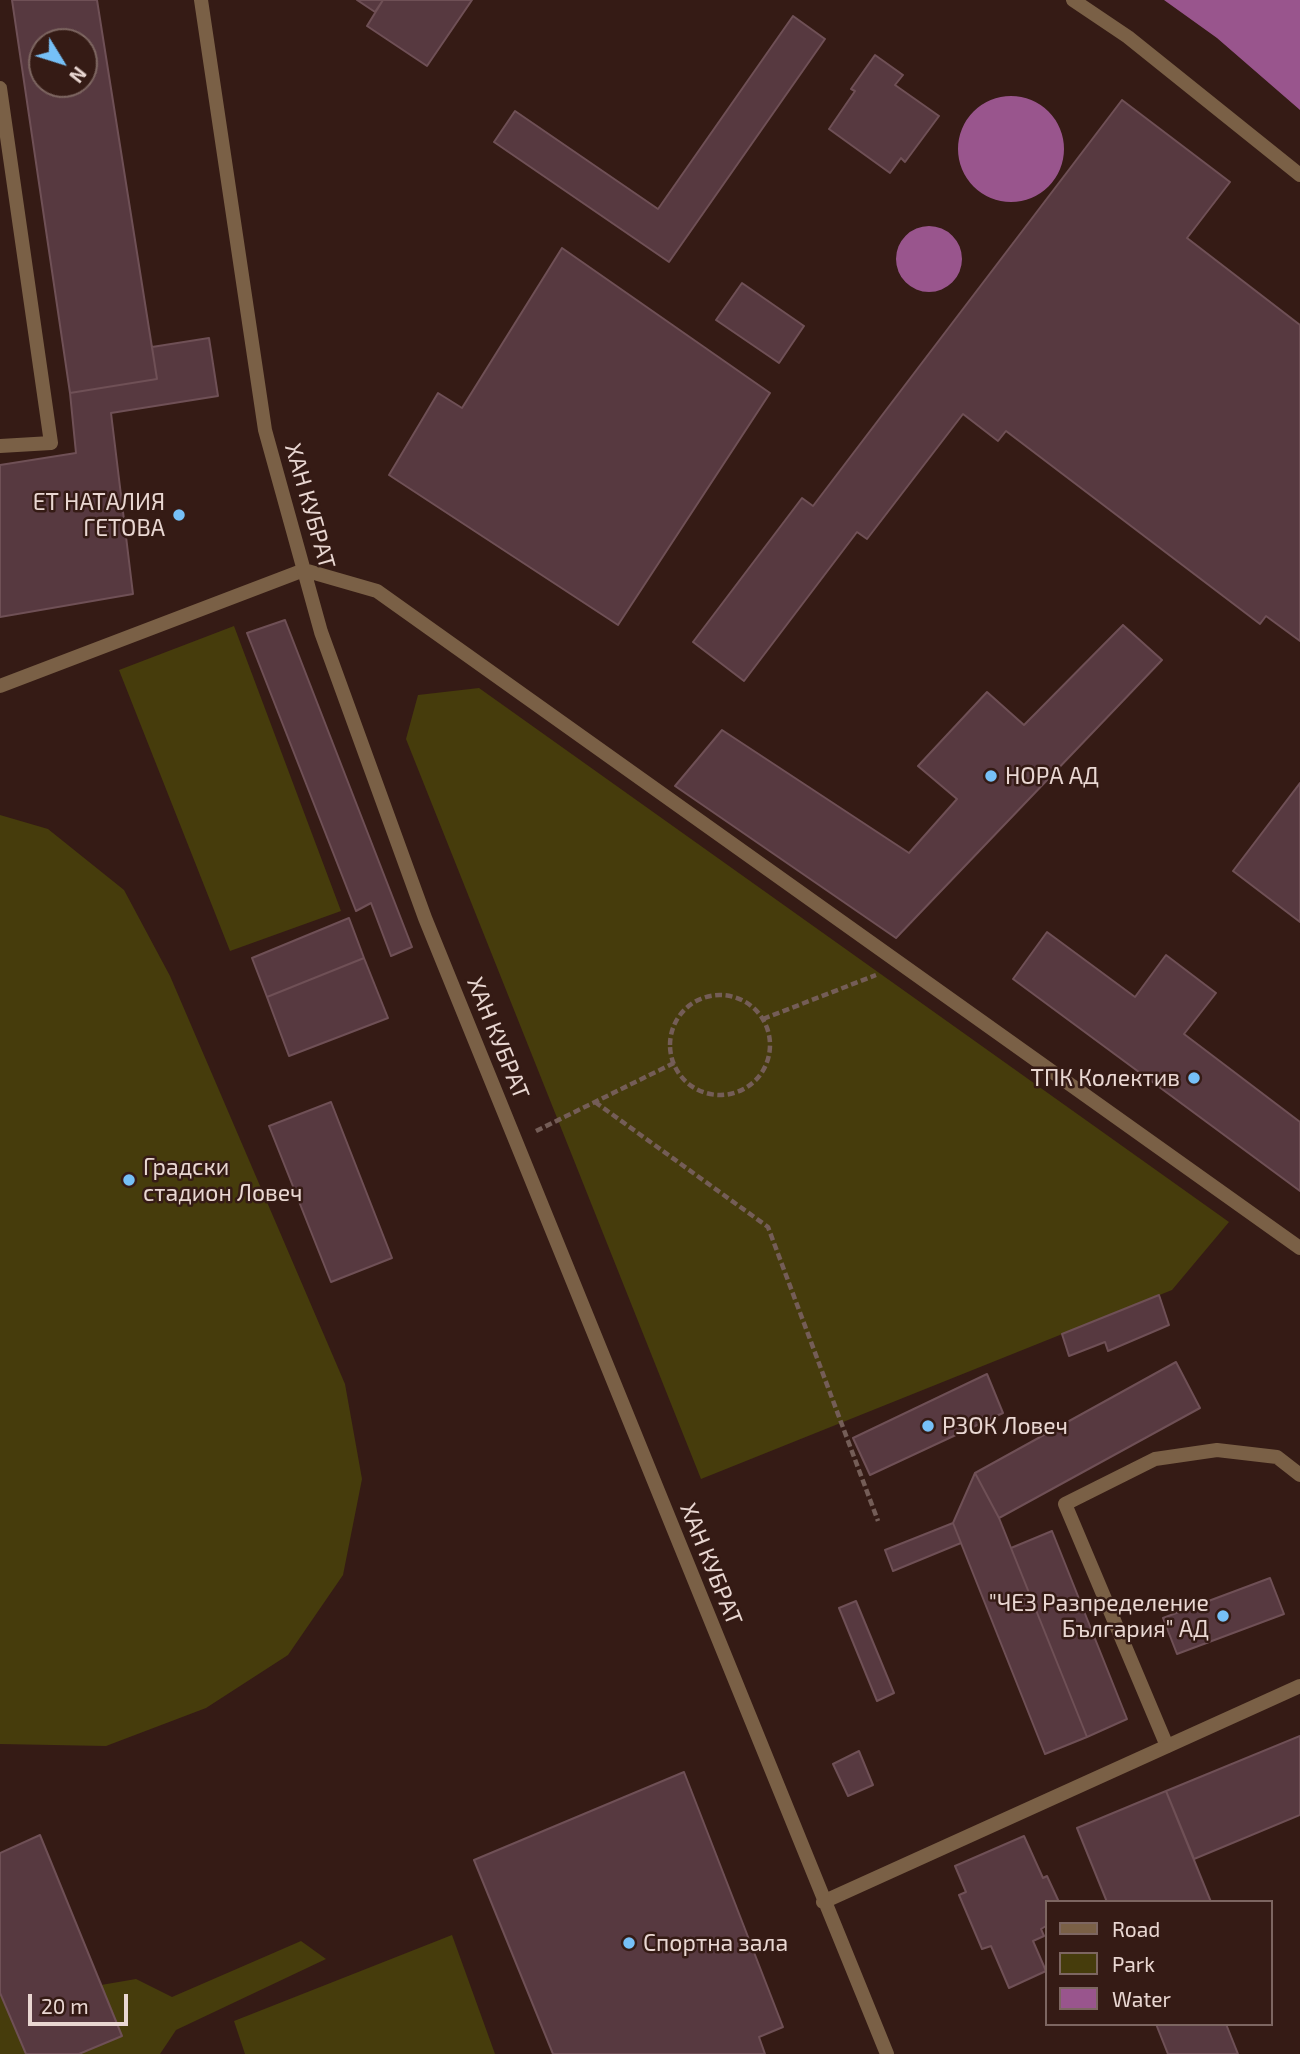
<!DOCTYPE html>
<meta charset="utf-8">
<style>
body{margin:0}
#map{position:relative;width:1300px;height:2054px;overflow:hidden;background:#351b15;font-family:"Exo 2",sans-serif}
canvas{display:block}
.legend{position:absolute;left:1045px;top:1900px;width:228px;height:126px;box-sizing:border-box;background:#351b15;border:2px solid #7d6661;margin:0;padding:9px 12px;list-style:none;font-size:21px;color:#e9d7d2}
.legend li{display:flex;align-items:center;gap:14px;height:35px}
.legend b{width:35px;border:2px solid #7d6661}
.north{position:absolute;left:28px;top:28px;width:70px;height:70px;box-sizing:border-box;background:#351b15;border:2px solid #7d6661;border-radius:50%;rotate:128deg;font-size:19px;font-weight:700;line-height:28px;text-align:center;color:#e9d7d2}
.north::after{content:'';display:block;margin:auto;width:24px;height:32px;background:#76c0f7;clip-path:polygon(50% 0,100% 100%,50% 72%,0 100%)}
.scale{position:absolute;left:28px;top:1994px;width:100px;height:32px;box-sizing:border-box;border:4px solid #e9d7d2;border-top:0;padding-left:9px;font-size:21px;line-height:24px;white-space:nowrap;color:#e9d7d2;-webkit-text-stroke:5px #351b15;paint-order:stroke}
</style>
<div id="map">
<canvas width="1300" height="2054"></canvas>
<ul class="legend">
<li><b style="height:9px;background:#7a6046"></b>Road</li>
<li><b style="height:19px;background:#463c0c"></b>Park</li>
<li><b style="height:19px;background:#99558d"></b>Water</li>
</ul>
<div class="north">N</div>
<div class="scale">20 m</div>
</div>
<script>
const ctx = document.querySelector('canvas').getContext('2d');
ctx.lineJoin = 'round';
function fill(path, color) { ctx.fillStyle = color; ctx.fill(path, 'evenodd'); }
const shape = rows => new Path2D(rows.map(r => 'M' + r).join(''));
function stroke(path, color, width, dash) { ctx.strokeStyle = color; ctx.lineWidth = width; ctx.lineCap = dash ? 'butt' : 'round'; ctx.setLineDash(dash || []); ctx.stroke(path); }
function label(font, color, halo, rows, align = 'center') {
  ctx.font = font + ' "Exo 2",sans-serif'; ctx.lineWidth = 5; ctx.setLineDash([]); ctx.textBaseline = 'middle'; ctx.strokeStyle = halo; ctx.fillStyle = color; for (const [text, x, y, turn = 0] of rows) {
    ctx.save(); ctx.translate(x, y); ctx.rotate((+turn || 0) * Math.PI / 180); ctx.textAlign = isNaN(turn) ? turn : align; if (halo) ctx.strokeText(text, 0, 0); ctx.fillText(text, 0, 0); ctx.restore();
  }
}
fill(shape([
 [234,626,341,911,230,951,119,670],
 [479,688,1229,1222,1172,1290,701,1479,406,739,418,695],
 [0,815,48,829,124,890,170,976,345,1384,362,1479,343,1575,288,1655,206,1708,106,1746,0,1744],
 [452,1935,495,2054,245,2054,234,2021],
 [301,1941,326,1959,176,2030,160,2054,79,2054,122,2036,101,1985,136,1979,172,1997],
 [0,1993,26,2054,0,2054]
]), '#463c0c');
fill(shape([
 [1164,0,1300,0,1300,110,1217,38],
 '958 149a53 53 0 1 1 106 0a53 53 0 1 1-106 0Z',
 '896 259a33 33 0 1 1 66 0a33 33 0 1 1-66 0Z'
]), '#99558d');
const building = shape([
 [12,0,97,0,157,379,70,393,12,0],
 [42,42,84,42,84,84,42,84,42,42],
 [357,0,383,0,375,12,357,0],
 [383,0,472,0,427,66,367,26,383,0],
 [793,16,825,39,669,262,494,142,515,111,658,209,793,16],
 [875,55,903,75,895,85,939,116,905,162,901,158,890,173,829,129,855,91,851,89,875,55],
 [1122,100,1230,182,1187,238,1300,325,1300,641,1266,616,1260,624,1006,431,998,441,963,414,867,539,857,532,744,681,693,642,802,498,813,506,1122,100],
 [562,248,770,393,618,625,389,475,438,393,462,408,562,248],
 [742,283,804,326,779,363,716,320,742,283],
 [209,338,218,396,111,413,133,594,0,617,0,465,76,453,70,393,157,379,152,347,209,338],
 [285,620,412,947,391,956,371,903,356,911,247,633,285,620],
 [1123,625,1162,660,896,938,675,786,722,730,909,853,957,799,918,766,987,692,1024,725,1123,625],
 [1300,783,1300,922,1233,871,1300,783],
 [349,918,364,958,267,997,252,958,349,918],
 [1047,932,1135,997,1166,955,1216,993,1184,1034,1300,1122,1300,1191,1013,979,1047,932],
 [364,958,388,1018,289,1056,267,997,364,958],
 [331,1102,392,1258,331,1282,269,1126,331,1102],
 [1159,1295,1169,1325,1108,1351,1105,1342,1069,1356,1062,1334,1159,1295],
 [1176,1362,1200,1408,999,1518,975,1473,1176,1362],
 [987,1374,1003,1413,870,1475,853,1438,987,1374],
 [975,1473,999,1518,1087,1737,1045,1754,953,1523,975,1473],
 [953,1523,961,1543,893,1571,885,1550,953,1523],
 [1052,1531,1127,1719,1087,1737,1011,1548,1052,1531],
 [1270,1578,1284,1614,1177,1654,1163,1618,1270,1578],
 [856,1601,894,1693,877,1701,839,1608,856,1601],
 [1300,1736,1300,1815,1194,1859,1166,1791,1300,1736],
 [859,1751,873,1785,848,1796,833,1764,859,1751],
 [684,1772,783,2027,759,2037,765,2054,553,2054,474,1860,684,1772],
 [1166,1791,1211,1902,1107,1902,1077,1828,1166,1791],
 [40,1835,122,2036,79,2054,26,2054,0,1993,0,1853,40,1835],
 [1024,1836,1043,1878,1047,1876,1059,1902,1046,1902,1046,1926,1041,1929,1044,1936,1033,1941,1046,1971,1009,1988,991,1946,982,1949,959,1895,966,1892,955,1866,1024,1836],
 [1156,2024,1226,2024,1238,2054,1168,2054,1156,2024]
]);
fill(building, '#573940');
stroke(building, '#6f5056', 2);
stroke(shape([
 '670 1045a50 50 0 1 1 100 0a50 50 0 1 1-100 0Z',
 [763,1019,876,975],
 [595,1102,768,1227,878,1521],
 [536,1131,674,1063]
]), '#745d57', 4.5, [7, 3.5]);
stroke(shape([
 [0,88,51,443,0,446],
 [0,686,304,570],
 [1167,1746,1065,1504,1155,1459,1217,1450,1277,1457,1300,1475]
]), '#7a6046', 14);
stroke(shape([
 [201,0,265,430,321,632,425,918,887,2054],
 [1073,0,1128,37,1300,175],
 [304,570,377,591,1300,1248],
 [823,1902,1300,1686]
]), '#7a6046', 14);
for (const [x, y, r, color] of [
 [179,515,7,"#76c0f7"],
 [991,776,7,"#76c0f7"],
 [1194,1078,7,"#76c0f7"],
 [129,1180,7,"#76c0f7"],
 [928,1426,7,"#76c0f7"],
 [1223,1616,7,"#76c0f7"],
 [629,1943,7,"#76c0f7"]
]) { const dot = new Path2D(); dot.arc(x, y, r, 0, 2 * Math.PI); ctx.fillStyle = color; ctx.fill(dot); stroke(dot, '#351b15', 2.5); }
label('23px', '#e9d7d2', '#351b15', [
 ["ЕТ НАТАЛИЯ",165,502,"right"],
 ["ГЕТОВА",165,528,"right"],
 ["НОРА АД",1005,776],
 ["ТПК Колектив",1180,1078,"right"],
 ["Градски",143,1167],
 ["стадион Ловеч",143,1193],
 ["РЗОК Ловеч",942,1426],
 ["\"ЧЕЗ Разпределение",1209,1603,"right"],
 ["България\" АД",1209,1629,"right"],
 ["Спортна зала",643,1943]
], 'left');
label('23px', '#e9d7d2', '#351b15', [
 ["ХАН КУБРАТ",310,506,74],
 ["ХАН КУБРАТ",498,1038,68],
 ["ХАН КУБРАТ",711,1564,68]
]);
</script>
